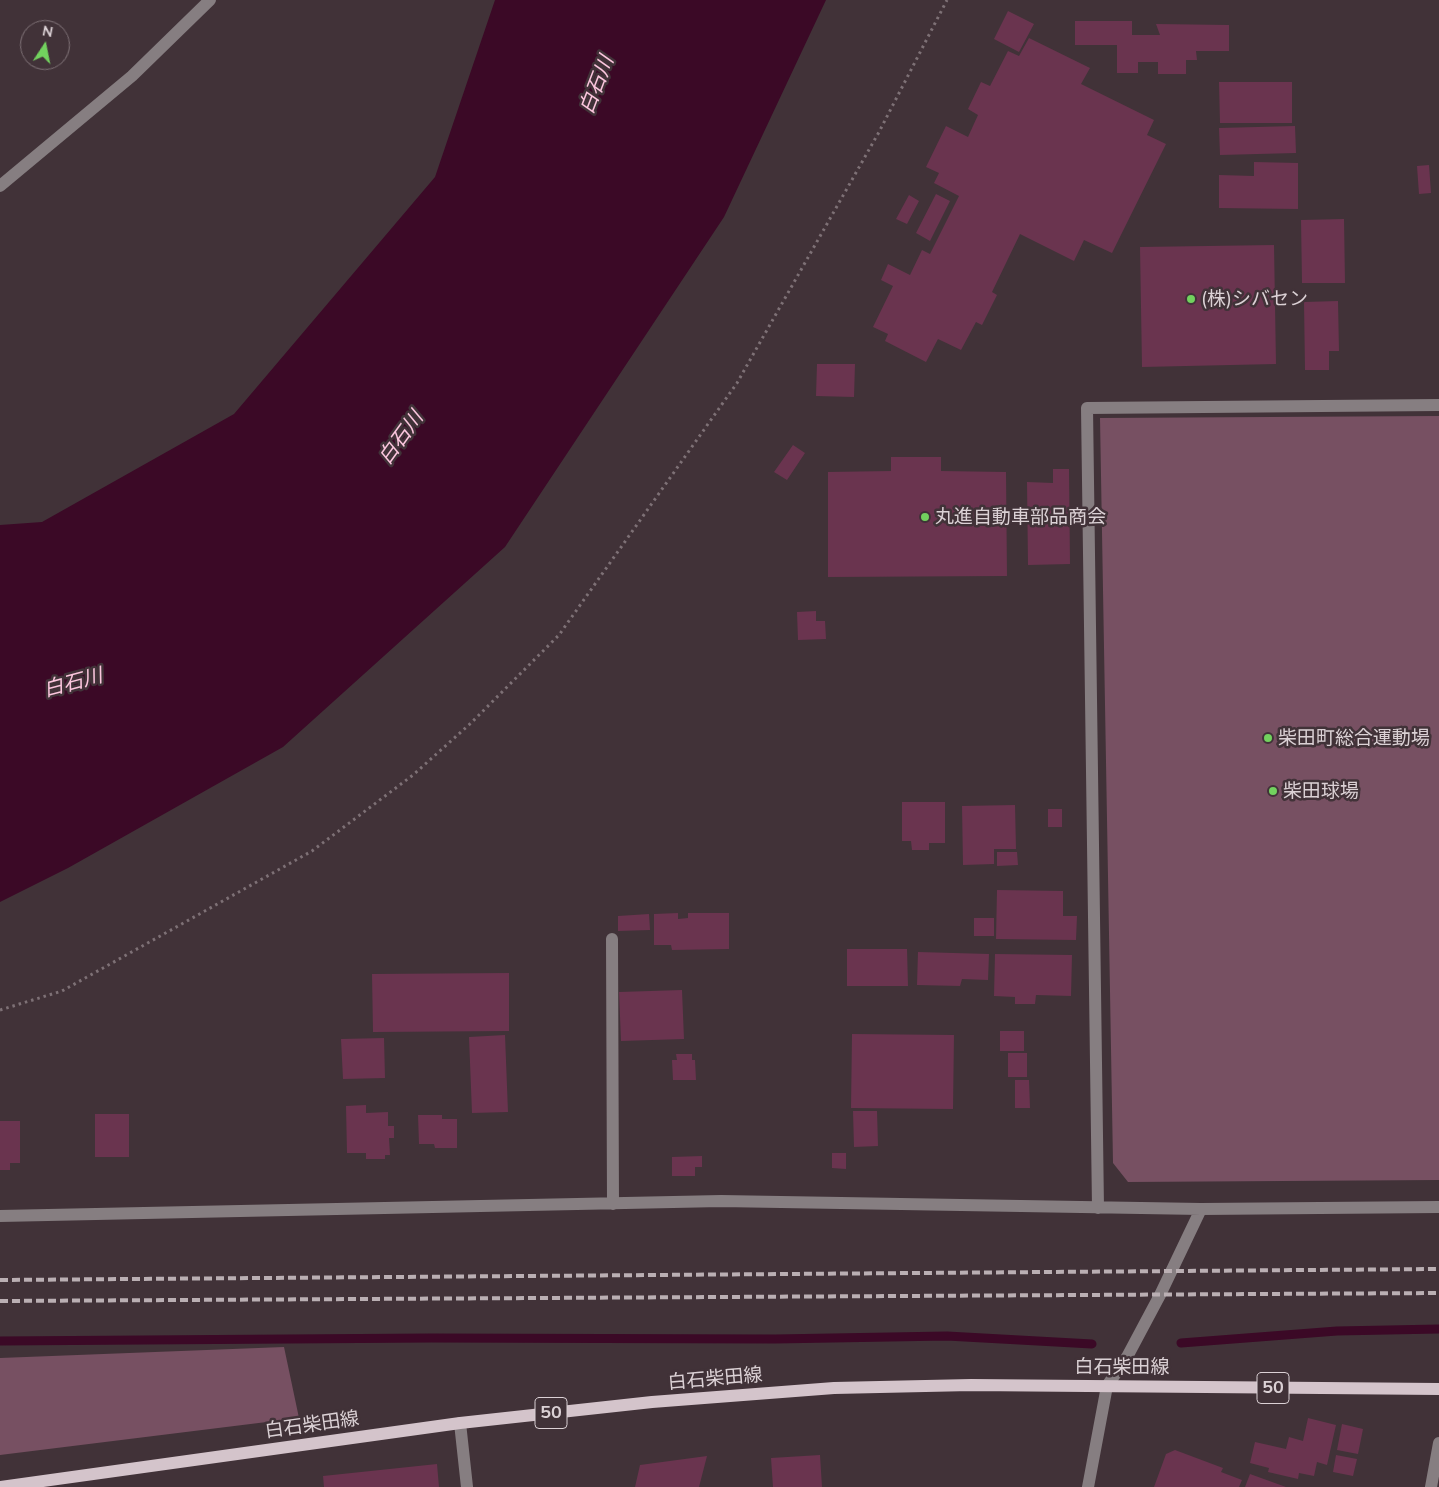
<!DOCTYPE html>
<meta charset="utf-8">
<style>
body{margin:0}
#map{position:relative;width:1439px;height:1487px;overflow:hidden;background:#413238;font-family:Mulish,sans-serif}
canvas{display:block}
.north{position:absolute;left:20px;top:20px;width:50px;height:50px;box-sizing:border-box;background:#413238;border:1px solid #7f7277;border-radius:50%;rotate:11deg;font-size:14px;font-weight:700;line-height:20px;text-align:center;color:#dbd1d5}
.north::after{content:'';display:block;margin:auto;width:18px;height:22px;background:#72d25e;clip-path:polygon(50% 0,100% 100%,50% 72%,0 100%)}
</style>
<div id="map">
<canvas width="1439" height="1487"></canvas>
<div class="north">N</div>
</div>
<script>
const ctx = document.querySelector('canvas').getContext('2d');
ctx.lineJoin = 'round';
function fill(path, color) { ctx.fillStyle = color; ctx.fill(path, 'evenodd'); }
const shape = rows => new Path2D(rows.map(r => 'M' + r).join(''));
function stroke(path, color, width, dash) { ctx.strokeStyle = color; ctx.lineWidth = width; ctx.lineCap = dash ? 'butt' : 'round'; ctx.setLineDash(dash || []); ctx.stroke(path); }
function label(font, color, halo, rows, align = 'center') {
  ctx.font = font + ' Mulish,"Noto Sans JP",sans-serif'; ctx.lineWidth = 5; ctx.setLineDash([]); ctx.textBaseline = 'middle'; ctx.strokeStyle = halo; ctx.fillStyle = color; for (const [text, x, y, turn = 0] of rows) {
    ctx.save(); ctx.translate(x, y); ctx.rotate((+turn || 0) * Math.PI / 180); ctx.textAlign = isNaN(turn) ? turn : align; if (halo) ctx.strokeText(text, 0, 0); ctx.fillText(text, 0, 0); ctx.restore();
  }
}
fill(shape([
 [1439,416,1439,1180,1128,1182,1113,1163,1100,418],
 [284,1347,299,1418,0,1455,0,1358]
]), '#775062');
fill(shape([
 [495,0,826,0,724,217,505,547,283,747,68,868,0,902,0,525,42,522,234,414,435,177]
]), '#3b0926');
stroke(shape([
 [0,1341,431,1338,775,1339,947,1336,1092,1344],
 [1181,1343,1337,1331,1439,1329]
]), '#3b0926', 9);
fill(shape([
 [1008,11,1034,24,1019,52,994,39],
 [1075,21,1132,21,1132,35,1160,35,1156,24,1229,25,1229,51,1196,51,1197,60,1186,60,1186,74,1158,74,1158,62,1138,62,1138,73,1117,73,1117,45,1075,45],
 [1029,38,1090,68,1081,84,1154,120,1147,135,1166,144,1112,253,1084,240,1074,261,1020,234,992,292,997,295,982,325,976,322,961,350,938,339,926,362,885,341,888,334,873,327,893,286,881,280,888,264,910,275,922,250,930,254,959,196,934,183,939,173,926,167,946,126,968,137,978,115,968,109,981,82,990,86,1008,51,1019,56],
 [1219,82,1292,82,1292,123,1220,123],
 [1295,126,1296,153,1220,155,1219,128],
 [1254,162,1298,163,1298,209,1219,208,1219,175,1254,176],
 [1429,165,1431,193,1419,194,1417,166],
 [936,194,950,201,930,241,916,233],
 [909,195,919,201,907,224,896,219],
 [1344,219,1345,283,1302,283,1301,220],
 [1274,245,1276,364,1142,367,1140,247],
 [1338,301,1339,351,1329,351,1329,370,1305,370,1304,302],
 [817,364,855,364,854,397,816,396],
 [793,445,805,453,787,480,774,472],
 [891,457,941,457,941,471,1006,472,1007,576,828,577,828,472,891,471],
 [1053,469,1069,469,1070,564,1028,565,1027,482,1053,483],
 [816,611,816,621,825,621,826,639,798,640,797,612],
 [902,802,945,802,945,843,929,843,929,850,912,850,911,841,902,841],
 [1015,805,1016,849,994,849,994,864,963,865,962,806],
 [1048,809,1062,809,1062,827,1048,827],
 [997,852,1017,852,1018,865,997,866],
 [997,890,1063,891,1063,916,1077,916,1076,940,996,939],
 [678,913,678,919,688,918,688,913,729,913,729,949,672,950,671,945,654,945,654,914],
 [649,914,650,930,618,931,618,916],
 [974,918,994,918,994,936,974,936],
 [847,949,907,949,908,986,847,986],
 [918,952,989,954,988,980,962,979,960,986,917,985],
 [995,954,1072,955,1071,996,1036,995,1035,1004,1015,1004,1015,997,994,996],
 [509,973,509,1031,373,1032,372,974],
 [682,990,684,1039,621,1041,619,992],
 [1000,1031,1024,1031,1024,1051,1000,1051],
 [852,1034,954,1035,953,1109,851,1108],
 [505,1035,508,1112,472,1113,469,1037],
 [384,1038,385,1078,343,1079,341,1039],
 [1008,1053,1027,1053,1027,1077,1008,1077],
 [676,1054,692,1054,692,1060,695,1060,696,1080,673,1080,672,1060,677,1060],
 [1015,1080,1029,1080,1030,1108,1015,1108],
 [366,1105,366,1113,388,1112,388,1126,394,1126,394,1138,389,1138,390,1155,385,1155,385,1159,366,1159,366,1153,347,1153,346,1106],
 [853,1111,877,1111,878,1146,854,1147],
 [95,1114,129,1114,129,1157,95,1157],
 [418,1115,442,1115,442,1119,457,1119,457,1148,435,1148,434,1144,419,1144],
 [0,1121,20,1121,20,1163,10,1163,10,1170,0,1170],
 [832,1153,846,1153,846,1169,832,1168],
 [702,1156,702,1167,695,1167,695,1176,672,1176,672,1157],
 [1308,1418,1336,1425,1327,1465,1317,1462,1314,1476,1299,1473,1298,1479,1268,1472,1269,1468,1250,1463,1255,1442,1286,1449,1289,1437,1303,1441],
 [1342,1424,1363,1429,1358,1454,1337,1450],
 [1175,1450,1223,1468,1221,1472,1242,1480,1239,1487,1154,1487,1166,1454],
 [820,1455,822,1487,773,1487,771,1458],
 [1336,1455,1357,1459,1353,1476,1333,1472],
 [707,1456,699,1487,635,1487,640,1465],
 [437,1464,439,1487,324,1487,323,1476],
 [1250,1474,1286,1487,1245,1487]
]), '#6a344f');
stroke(shape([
 [0,1010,62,991,312,851,413,775,471,723,559,635,737,383,879,132,947,0]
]), '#7e7176', 3, [2.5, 4]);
stroke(shape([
 [0,186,132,76,210,0],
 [612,939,613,1204],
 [1098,1208,1087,408,1439,405],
 [0,1216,721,1201,1201,1209,1439,1207],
 [460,1423,467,1487],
 [1088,1487,1107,1386,1127,1357,1160,1295,1201,1209],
 [1431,1487,1439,1443]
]), '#867e81', 12);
stroke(shape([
 [0,1487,460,1423,652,1402,834,1388,971,1385,1439,1389]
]), '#d4c4cb', 12);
stroke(shape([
 [0,1280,1439,1269],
 [0,1301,1439,1293]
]), '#baafb3', 4, [8, 4]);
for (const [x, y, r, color] of [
 [1191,299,5,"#72d25e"],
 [925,517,5,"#72d25e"],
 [1268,738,5,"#72d25e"],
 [1273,791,5,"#72d25e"]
]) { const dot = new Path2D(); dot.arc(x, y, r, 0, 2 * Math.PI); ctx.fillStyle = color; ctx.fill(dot); stroke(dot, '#413238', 2); }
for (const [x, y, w] of [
 [1273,1388,32],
 [551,1413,32]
]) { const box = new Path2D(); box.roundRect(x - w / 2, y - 15.5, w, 31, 4); ctx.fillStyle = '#413238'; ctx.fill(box); stroke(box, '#dbd1d5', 1); }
label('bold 18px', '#dbd1d5', null, [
 ["50",1273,1388],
 ["50",551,1413]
]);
label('19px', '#dbd1d5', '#413238', [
 ["(株)シバセン",1201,299],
 ["丸進自動車部品商会",935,517],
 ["柴田町総合運動場",1278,738],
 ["柴田球場",1283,791]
], 'left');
label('19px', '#dbd1d5', '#413238', [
 ["白石柴田線",1122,1367],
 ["白石柴田線",715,1379,-5],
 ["白石柴田線",312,1425,-8]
]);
label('italic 20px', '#fcc6de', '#413238', [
 ["白石川",597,85,-69],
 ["白石川",401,438,-54],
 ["白石川",73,683,-15]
]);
</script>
